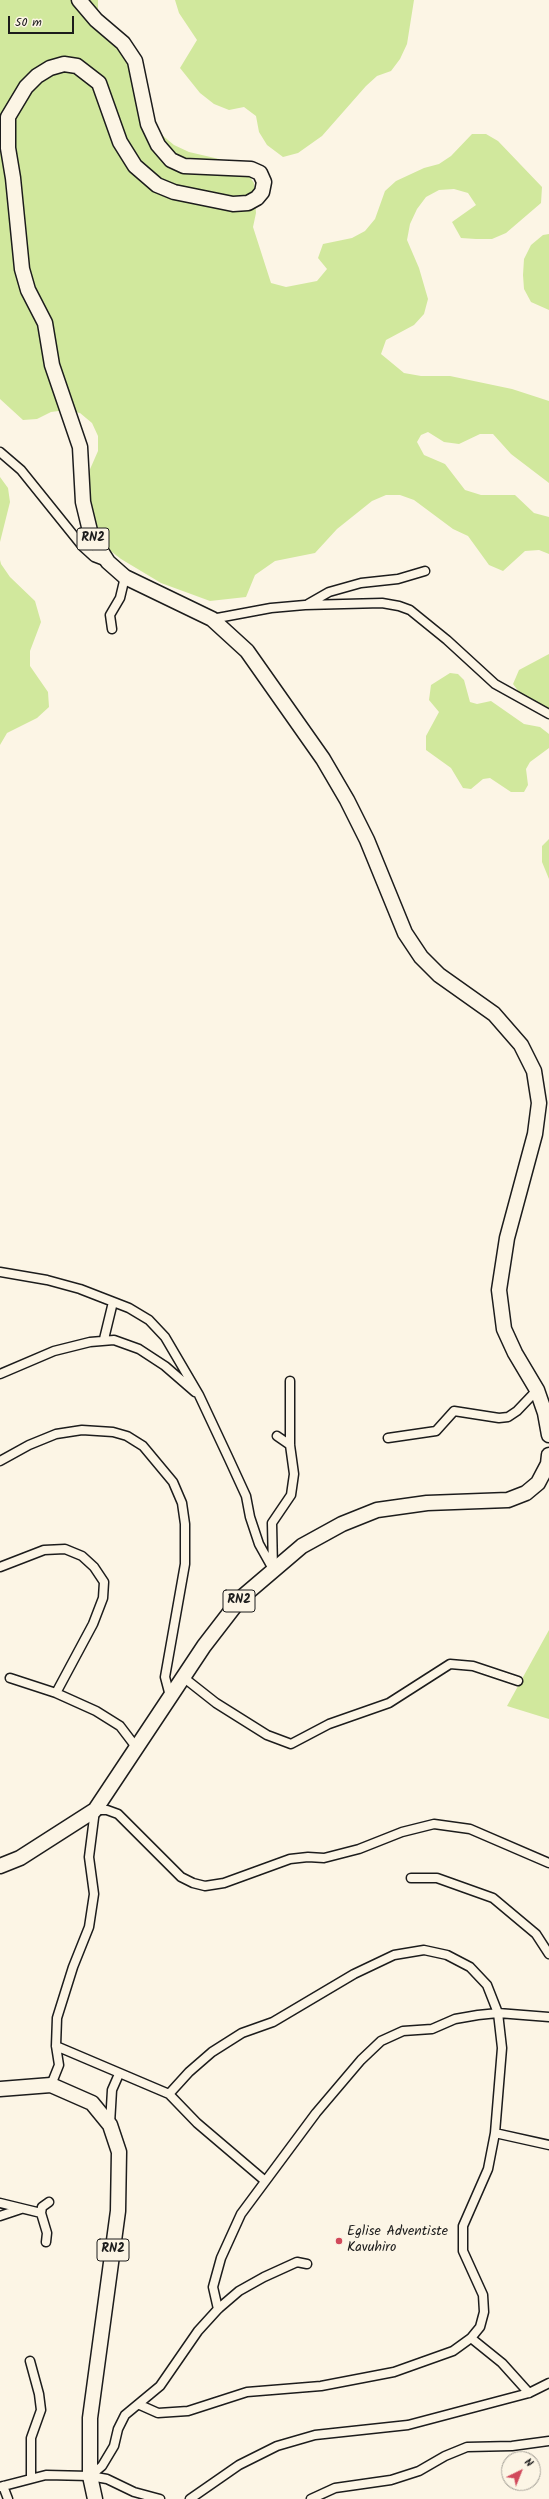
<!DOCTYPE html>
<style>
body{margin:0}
#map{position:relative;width:549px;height:2499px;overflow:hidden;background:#fcf5e5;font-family:Kalam,sans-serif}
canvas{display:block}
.north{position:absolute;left:501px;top:2451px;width:40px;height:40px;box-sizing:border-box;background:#fcf5e5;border:1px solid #a29e95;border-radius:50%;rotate:43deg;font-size:11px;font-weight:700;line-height:16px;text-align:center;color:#1c1c1c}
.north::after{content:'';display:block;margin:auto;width:14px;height:18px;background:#d1495b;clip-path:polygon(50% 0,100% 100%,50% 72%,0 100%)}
.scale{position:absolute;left:8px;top:16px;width:66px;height:18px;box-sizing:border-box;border:2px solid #1c1c1c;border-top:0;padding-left:5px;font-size:12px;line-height:14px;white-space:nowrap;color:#1c1c1c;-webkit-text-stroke:3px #fcf5e5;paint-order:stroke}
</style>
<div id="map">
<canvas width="549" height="2499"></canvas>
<div class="north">N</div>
<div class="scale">50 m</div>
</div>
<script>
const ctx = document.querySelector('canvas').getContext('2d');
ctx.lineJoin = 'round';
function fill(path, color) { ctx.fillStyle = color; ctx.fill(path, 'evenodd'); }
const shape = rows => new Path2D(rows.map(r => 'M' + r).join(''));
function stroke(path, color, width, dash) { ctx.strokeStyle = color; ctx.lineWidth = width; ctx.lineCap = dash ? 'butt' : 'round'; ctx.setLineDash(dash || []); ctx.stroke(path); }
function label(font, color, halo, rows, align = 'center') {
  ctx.font = font + ' Kalam,sans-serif'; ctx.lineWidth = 3; ctx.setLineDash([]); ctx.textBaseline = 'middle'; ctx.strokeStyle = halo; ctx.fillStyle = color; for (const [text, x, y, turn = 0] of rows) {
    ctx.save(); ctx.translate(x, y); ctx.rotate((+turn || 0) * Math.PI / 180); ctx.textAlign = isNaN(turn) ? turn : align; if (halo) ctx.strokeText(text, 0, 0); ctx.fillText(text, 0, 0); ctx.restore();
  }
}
fill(shape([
 [0,0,98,0,98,17,139,66,154,122,162,135,174,145,189,152,232,162,245,170,254,183,256,213,253,227,271,283,286,287,317,281,327,269,318,258,323,244,352,238,365,231,375,219,385,191,396,181,424,168,439,164,451,156,472,134,486,134,498,141,542,187,541,203,506,233,492,239,476,239,461,238,452,222,476,205,468,193,454,189,439,190,426,197,417,209,410,224,407,240,419,268,428,299,424,314,414,325,386,340,381,354,404,373,421,376,450,376,512,389,549,401,549,483,511,454,493,434,480,434,459,444,444,442,428,432,421,435,417,442,424,455,445,464,465,490,481,495,515,495,534,513,549,517,549,554,539,550,525,551,503,571,489,565,468,536,453,529,414,500,400,495,386,495,372,501,337,529,315,553,275,561,255,575,246,597,210,601,161,583,121,559,90,535,80,492,98,451,98,436,92,423,80,413,66,410,51,412,37,419,23,420,0,399],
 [175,0,414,0,407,44,400,59,391,71,377,76,366,86,322,136,298,153,283,157,267,145,259,132,256,116,244,107,229,110,214,104,200,93,180,68,197,40,179,13],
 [549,234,549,310,531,302,524,289,523,275,524,259,531,245,543,235],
 [0,477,8,488,10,502,0,542],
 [0,560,1,564,10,577,35,601,41,622,30,651,30,666,48,692,49,707,37,718,7,733,0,745],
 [549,654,549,709,522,696,513,684,519,670],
 [450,673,458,674,464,680,470,702,477,704,491,701,524,724,540,727,549,734,549,748,530,762,526,769,528,785,524,792,511,792,490,778,483,779,471,789,463,788,451,768,426,750,426,736,439,712,429,700,431,685],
 [549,839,549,879,542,862,542,846],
 [549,1630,549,1719,507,1706]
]), '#d1e89d');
const minor = shape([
 [0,452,21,470,83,547,94,557,107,562],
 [308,604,329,592,361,583,398,579,425,571],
 [212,619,271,608,305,605,382,603,399,606,410,610,447,640,495,684,549,714],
 [112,629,110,615,120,598,125,577],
 [0,1272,47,1280,80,1289,129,1308,149,1320,165,1337,199,1395,229,1459,246,1496,250,1517,259,1544,273,1569,272,1523,291,1495,294,1474,290,1445,290,1381],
 [104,1339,113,1302],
 [0,1374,54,1351,90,1342,114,1340,139,1349,165,1366,195,1392],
 [277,1436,290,1445],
 [388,1438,436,1431,454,1411,499,1418,508,1417,517,1411,537,1390],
 [0,1461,29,1445,56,1434,82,1430,113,1432,127,1436,143,1446,173,1482,182,1503,185,1524,185,1564,165,1677,170,1696],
 [0,1567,44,1550,65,1549,82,1556,94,1567,104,1582,103,1598,93,1624,56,1693],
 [183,1677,216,1703,267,1735,291,1744,329,1724,389,1703,450,1664,473,1666,518,1681],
 [10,1678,56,1693,96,1711,120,1726,136,1747],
 [411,1878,437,1878,493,1898,536,1934,549,1954],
 [56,2046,169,2094,197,2123,264,2180],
 [51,2085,59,2065,56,2046,57,2018,73,1967,89,1927,94,1894,89,1857,95,1810,107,1810,118,1814,181,1877,193,1883,205,1886,224,1883,290,1859,308,1857,324,1858,359,1849,402,1832,434,1824,470,1829,549,1863],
 [110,2124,112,2090,119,2074],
 [495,2133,549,2145],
 [0,2203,41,2213],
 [0,2216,21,2209],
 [46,2242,47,2233,41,2213,42,2207,49,2202],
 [218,2309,213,2287,221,2258,241,2214,316,2113,361,2060,381,2041,403,2031,432,2029,455,2019,478,2015,498,2013,549,2017],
 [471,2338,502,2363,529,2393],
 [30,2361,39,2394,41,2410,31,2438,31,2478],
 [140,2405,158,2413,188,2411,247,2392,321,2386,394,2372,453,2351,471,2338,480,2327,484,2312,483,2295,463,2251,463,2226,488,2169,495,2133,502,2048,498,2013,487,1985,470,1967,447,1955,424,1950,394,1955,354,1974,273,2022,242,2033,212,2052,189,2072,169,2094],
 [90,2476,102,2466,114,2446,118,2429,125,2415,160,2386,198,2331,218,2309,239,2291,264,2277,297,2262,307,2264],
 [3,2486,8,2499],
 [0,2487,46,2475,90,2476,107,2479,134,2492,160,2499],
 [190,2499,239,2465,277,2446,315,2435,408,2425,529,2393,549,2383],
 [311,2499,335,2488,391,2480,419,2471,445,2456,467,2447,512,2446,549,2441]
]);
const trunk = shape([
 [79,0,96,20,123,43,135,61,148,124,158,145,171,160,184,166,251,169,260,173,264,182,262,192,257,198,248,203,233,204,174,192,157,185,135,166,120,142,99,83,77,66,64,64,50,68,37,76,26,87,8,117,8,148,13,178,22,269,28,290,45,323,52,365,80,447,83,502,91,535,108,562,125,577,212,619,247,651,323,759,347,800,367,840,405,933,421,957,439,975,494,1014,521,1045,534,1071,539,1103,535,1134,507,1238,499,1290,504,1329,515,1353,537,1390,545,1413,549,1435],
 [0,1866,20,1858,95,1810,204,1646,241,1598,302,1546,342,1524,377,1510,427,1503,508,1500,526,1493,538,1483,548,1464,549,1455],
 [0,2089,51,2085,92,2103,110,2125,119,2152,118,2211,90,2418,90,2476,95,2499]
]);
stroke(minor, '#1c1c1c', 11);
stroke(trunk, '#1c1c1c', 17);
stroke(minor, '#fcf5e5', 8);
stroke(trunk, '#fcf5e5', 14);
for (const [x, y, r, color] of [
 [339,2241,4,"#d1495b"]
]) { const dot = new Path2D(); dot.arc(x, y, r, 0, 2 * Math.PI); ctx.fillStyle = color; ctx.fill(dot); stroke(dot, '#fcf5e5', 1.5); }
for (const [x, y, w] of [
 [93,539,32],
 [239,1601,32],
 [113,2250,32]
]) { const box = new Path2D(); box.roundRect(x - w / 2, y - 11, w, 22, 3); ctx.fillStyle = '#fcf5e5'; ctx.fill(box); stroke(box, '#1c1c1c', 1); }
label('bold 13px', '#1c1c1c', null, [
 ["RN2",93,539],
 ["RN2",239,1601],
 ["RN2",113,2250]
]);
label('14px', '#1c1c1c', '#fcf5e5', [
 ["Eglise Adventiste",347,2233],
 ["Kavuhiro",347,2249]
], 'left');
</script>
